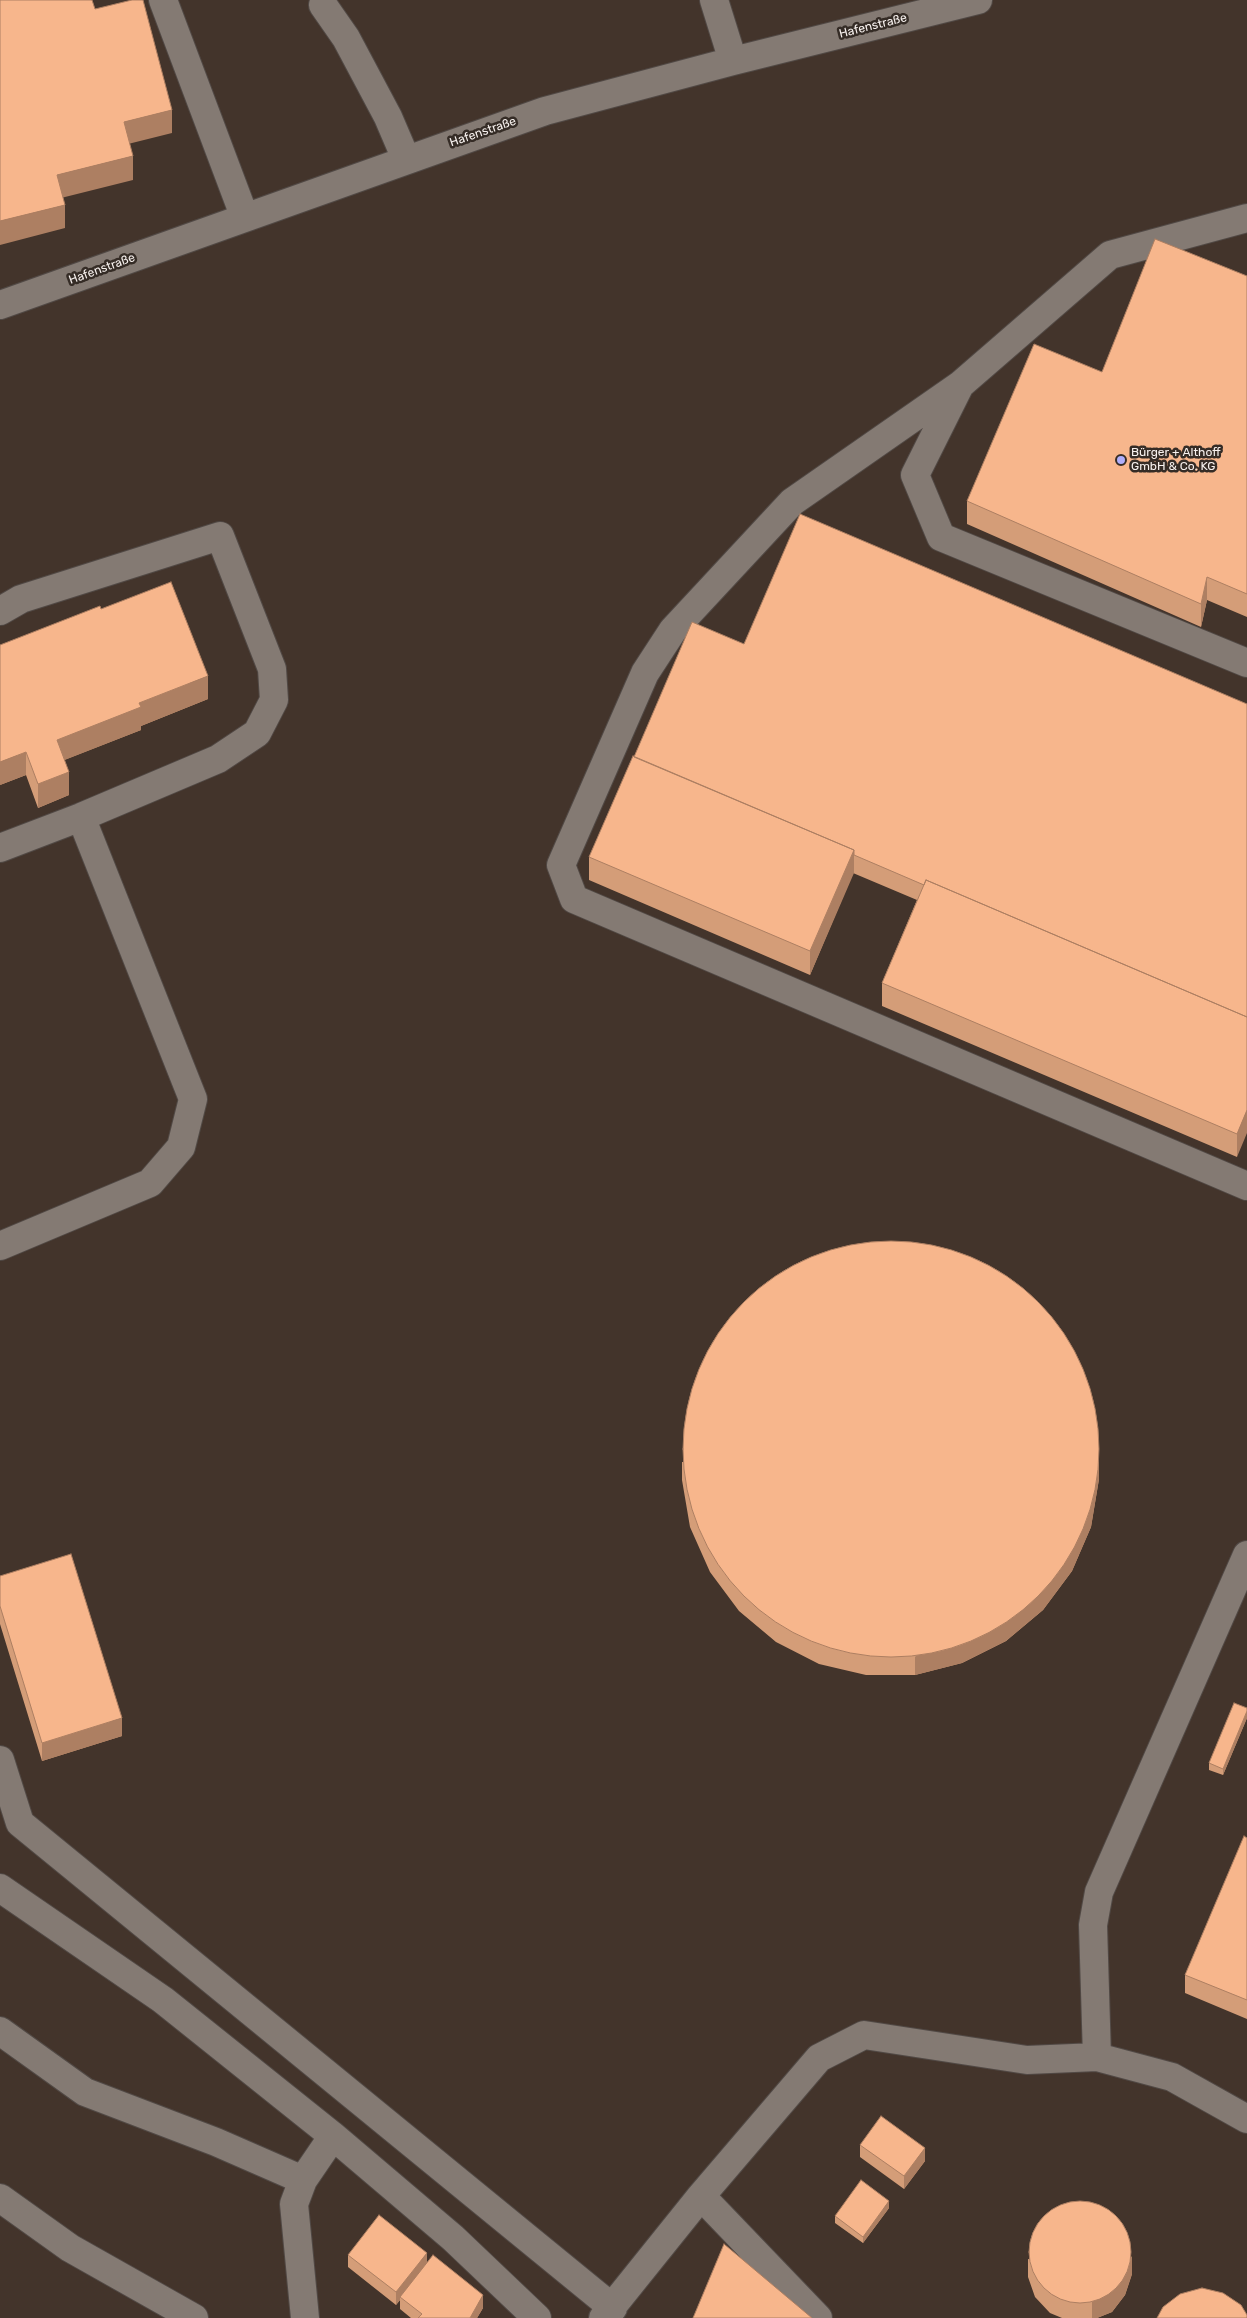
<!DOCTYPE html>
<meta charset="utf-8">
<style>
body{margin:0}
canvas{display:block;background:#352c26}
</style>
<canvas width="1247" height="2318"></canvas>
<script>
const ctx = document.querySelector('canvas').getContext('2d');
ctx.lineJoin = 'round';
function fill(path, color) { ctx.fillStyle = color; ctx.fill(path, 'evenodd'); }
const shape = rows => new Path2D(rows.map(r => 'M' + r).join(''));
function stroke(path, color, width, dash) { ctx.strokeStyle = color; ctx.lineWidth = width; ctx.lineCap = dash ? 'butt' : 'round'; ctx.setLineDash(dash || []); ctx.stroke(path); }
function label(font, color, halo, rows, align = 'center') {
  ctx.font = font + ' Rubik,sans-serif'; ctx.lineWidth = 5; ctx.setLineDash([]); ctx.textBaseline = 'middle'; ctx.strokeStyle = halo; ctx.fillStyle = color; for (const [text, x, y, turn = 0] of rows) {
    ctx.save(); ctx.translate(x, y); ctx.rotate((+turn || 0) * Math.PI / 180); ctx.textAlign = isNaN(turn) ? turn : align; if (halo) ctx.strokeText(text, 0, 0); ctx.fillText(text, 0, 0); ctx.restore();
  }
}
fill(shape([
 [0,0,1247,0,1247,2318,0,2318]
]), '#43342b');
const minor = shape([
 [163,0,245,218],
 [714,0,733,61],
 [323,5,346,38,388,117,406,159],
 [1247,218,1110,255,960,385,915,475,941,537,1247,663],
 [0,305,545,111,733,61,978,0],
 [960,385,792,502,673,630,645,673,561,865,574,899,1247,1186],
 [0,611,21,599,220,536,272,669,274,700,257,733,218,759,81,817,0,848],
 [0,1246,150,1183,181,1147,193,1099,81,817],
 [0,1760,20,1823,613,2308],
 [0,1888,163,2000,333,2136,453,2238,537,2318],
 [0,2031,85,2092,216,2142,303,2180],
 [1097,2057,1093,1925,1099,1892,1247,1555],
 [701,2196,818,2318],
 [0,2198,70,2248,194,2318],
 [305,2318,294,2204,303,2180,333,2136],
 [603,2318,701,2196,819,2058,864,2035,1027,2060,1097,2057,1172,2077,1247,2119]
]);
stroke(minor, '#514945', 30);
stroke(minor, '#847a73', 28);
fill(shape([
 [1247,276,1247,617,1207,600,1201,627,967,524,967,501,1102,372],
 [101,609,208,699,141,726,141,730,64,760,69,795,38,808,26,775,0,785],
 [744,644,1247,704,1237,1157,882,1006,882,983,917,900,853,873,810,975,589,880,589,857,634,757],
 [682,1462,1099,1479,1091,1527,1072,1571,1043,1610,1006,1641,962,1663,915,1675,866,1675,819,1664,776,1642,739,1611,710,1572,690,1527,682,1480],
 [0,1576,122,1736,42,1761,0,1624],
 [1247,1708,1247,1718,1223,1775,1209,1770,1209,1763],
 [1247,1838,1247,2019,1185,1993,1185,1975],
 [860,2145,925,2161,904,2189,860,2157],
 [889,2208,863,2243,835,2223,835,2216],
 [348,2255,427,2262,483,2308,477,2318,411,2318,400,2309,400,2300,396,2305,348,2267],
 [1028,2259,1132,2274,1125,2295,1112,2312,1097,2318,1062,2318,1050,2313,1035,2297,1028,2277]
]), '#d49d78');
fill(shape([
 [172,110,172,133,124,145,124,122],
 [133,156,133,180,57,199,57,175],
 [65,205,65,228,0,245,0,221],
 [1207,577,1207,600,1201,627,1201,604],
 [208,676,208,699,141,726,141,730,57,763,57,740,139,703],
 [26,752,26,775,0,785,0,762],
 [69,772,69,795,38,808,38,784],
 [854,850,854,873,810,975,810,951],
 [1247,1110,1247,1133,1237,1157,1237,1134],
 [1099,1461,1099,1479,1091,1527,1072,1571,1043,1610,1006,1641,962,1663,915,1675,915,1657],
 [1247,1711,1247,1718,1223,1775,1223,1769],
 [122,1718,122,1736,42,1761,42,1743],
 [925,2148,925,2161,904,2189,904,2176],
 [889,2201,889,2208,863,2243,863,2237],
 [427,2253,427,2265,400,2297,400,2300,396,2305,396,2292],
 [1132,2256,1132,2274,1125,2295,1112,2312,1097,2318,1092,2318,1092,2302],
 [483,2295,483,2308,477,2318,470,2318]
]), '#ad7f62');
const building = shape([
 [0,0,92,0,95,9,132,0,143,0,172,110,124,122,133,156,57,175,65,205,0,221,0,0],
 [1155,239,1247,276,1247,594,1207,577,1201,604,967,501,1034,344,1102,372,1155,239],
 [800,514,1247,704,1247,1017,926,880,924,885,854,855,854,850,634,757,692,622,744,644,800,514],
 [171,582,208,676,139,703,141,707,57,740,69,772,38,784,26,752,0,762,0,645,100,606,101,609,171,582],
 [633,756,854,850,810,951,589,857,633,756],
 [926,880,1247,1017,1247,1110,1237,1134,882,983,926,880],
 '683 1449a208 208 0 1 1 416 0a208 208 0 1 1-416 0Z',
 [71,1554,122,1718,42,1743,0,1606,0,1576,71,1554],
 [1234,1703,1247,1708,1247,1711,1223,1769,1209,1763,1234,1703],
 [1244,1836,1247,1838,1247,2000,1185,1975,1244,1836],
 [881,2116,925,2148,904,2176,860,2145,881,2116],
 [861,2180,889,2201,863,2237,835,2216,861,2180],
 '1029 2252a51 51 0 1 1 102 0a51 51 0 1 1-102 0Z',
 [379,2215,427,2253,396,2292,348,2255,379,2215],
 [724,2244,812,2318,693,2318,724,2244],
 [433,2255,483,2295,470,2318,418,2318,422,2314,400,2297,433,2255],
 [1202,2288,1223,2293,1241,2305,1247,2315,1247,2318,1157,2318,1163,2307,1180,2294,1202,2288]
]);
fill(building, '#f7b68c');
stroke(building, '#ad7f62', 1);
for (const [x, y, r, color] of [
 [1121,460,5,"#b0aefa"]
]) { const dot = new Path2D(); dot.arc(x, y, r, 0, 2 * Math.PI); ctx.fillStyle = color; ctx.fill(dot); stroke(dot, '#352c26', 2); }
label('12px', '#f8f2ef', '#352c26', [
 ["Hafenstraße",873,26,-14],
 ["Hafenstraße",483,132,-19],
 ["Hafenstraße",102,269,-20]
]);
label('12px', '#f8f2ef', '#352c26', [
 ["Bürger + Althoff",1131,453],
 ["GmbH & Co. KG",1131,467]
], 'left');
</script>
